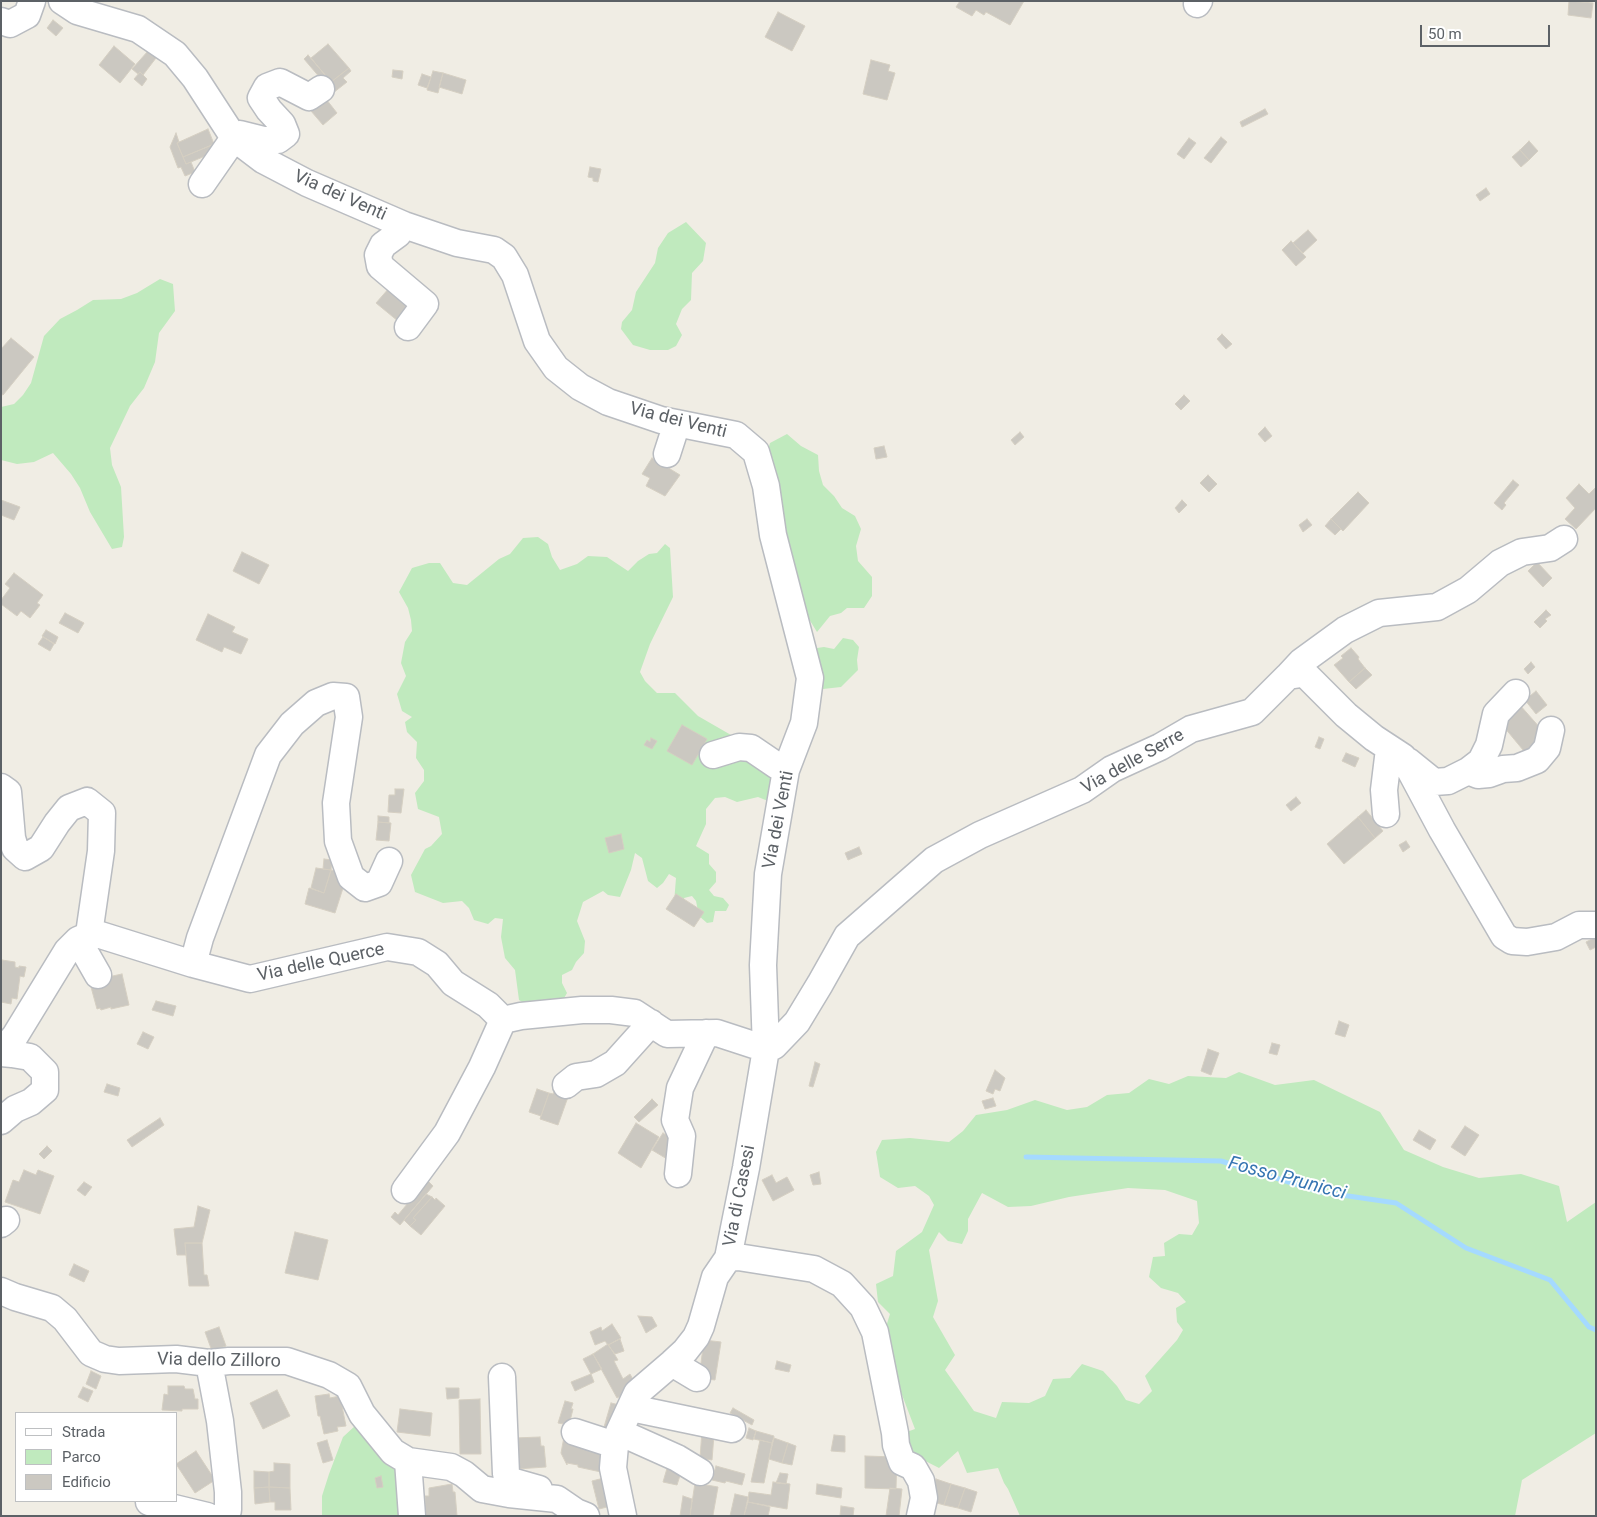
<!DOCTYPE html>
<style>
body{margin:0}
#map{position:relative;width:1597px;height:1517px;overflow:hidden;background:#f0ede4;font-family:Roboto,sans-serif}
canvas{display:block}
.frame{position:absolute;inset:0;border:2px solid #5c6166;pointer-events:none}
.legend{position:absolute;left:15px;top:1412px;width:162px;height:90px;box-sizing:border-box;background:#fff;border:1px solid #bec0c2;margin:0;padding:6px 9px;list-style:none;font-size:15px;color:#5c6166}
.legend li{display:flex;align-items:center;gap:10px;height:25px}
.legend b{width:25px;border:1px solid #bec0c2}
.scale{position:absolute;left:1420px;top:25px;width:130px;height:22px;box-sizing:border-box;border:2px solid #5c6166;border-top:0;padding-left:6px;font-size:15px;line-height:18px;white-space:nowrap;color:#5c6166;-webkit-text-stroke:4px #fff;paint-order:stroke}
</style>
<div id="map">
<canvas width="1597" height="1517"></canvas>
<div class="frame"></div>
<ul class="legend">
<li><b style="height:6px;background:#fff"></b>Strada</li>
<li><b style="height:14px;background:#c0eabe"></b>Parco</li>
<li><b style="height:14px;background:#cbc8c1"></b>Edificio</li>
</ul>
<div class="scale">50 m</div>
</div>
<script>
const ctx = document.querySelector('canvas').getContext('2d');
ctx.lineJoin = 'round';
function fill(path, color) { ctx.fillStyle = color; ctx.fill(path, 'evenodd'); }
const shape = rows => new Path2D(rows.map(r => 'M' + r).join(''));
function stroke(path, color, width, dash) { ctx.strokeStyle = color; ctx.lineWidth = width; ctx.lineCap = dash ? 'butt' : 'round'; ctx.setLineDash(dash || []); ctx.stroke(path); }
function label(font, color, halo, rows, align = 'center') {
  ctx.font = font + ' Roboto,sans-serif'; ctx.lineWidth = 4; ctx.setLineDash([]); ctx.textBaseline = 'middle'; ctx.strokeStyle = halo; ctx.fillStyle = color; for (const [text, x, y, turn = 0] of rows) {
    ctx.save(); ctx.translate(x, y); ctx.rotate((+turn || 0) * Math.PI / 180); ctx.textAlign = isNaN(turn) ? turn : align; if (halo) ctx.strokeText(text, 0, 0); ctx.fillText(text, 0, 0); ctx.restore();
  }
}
fill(shape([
 [686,222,706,243,703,261,692,273,691,300,682,309,676,324,682,335,676,346,668,350,650,350,633,345,621,329,622,322,632,310,636,292,655,263,658,248,668,233],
 [160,279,173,284,175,311,159,333,155,362,144,388,130,406,110,448,112,465,121,487,124,537,122,547,112,549,90,512,80,488,71,474,53,453,34,462,17,464,1,460,1,407,14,404,23,395,31,383,44,336,60,319,77,310,93,300,121,299,137,293],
 [787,434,801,446,818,455,819,471,823,485,834,496,842,508,855,516,861,529,856,546,858,561,872,577,872,596,864,608,847,608,841,613,830,616,817,632,809,619,797,587,797,571,784,540,767,453,770,443],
 [538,537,548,544,552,557,560,570,577,564,588,556,607,557,628,571,638,561,649,554,657,553,665,544,670,548,673,597,650,644,640,672,645,681,657,693,675,693,698,716,731,735,762,747,776,781,768,801,758,797,737,802,725,797,715,798,706,809,706,824,696,846,709,854,709,864,716,872,716,882,709,890,714,896,723,898,729,905,726,911,715,911,713,922,707,923,699,916,696,901,692,896,684,898,686,905,674,903,676,878,669,874,663,883,657,888,648,881,642,858,635,853,631,870,620,897,608,895,603,891,583,902,577,921,585,941,584,953,576,962,572,970,562,975,562,983,567,993,563,1000,532,1008,519,1000,515,970,505,958,501,937,503,919,495,918,488,924,474,920,469,908,462,901,443,903,415,892,411,875,425,849,431,846,442,834,439,817,418,809,415,793,424,781,424,770,416,758,417,742,407,732,405,722,412,717,402,711,397,694,406,676,401,663,405,642,412,631,411,620,408,608,399,592,412,568,429,563,440,563,453,583,467,585,499,559,510,554,523,538],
 [843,638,853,640,859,647,857,660,858,670,841,687,823,689,812,655,817,648,824,647,834,649],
 [1239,1072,1275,1085,1314,1080,1380,1112,1404,1150,1443,1167,1479,1178,1521,1174,1559,1186,1567,1222,1596,1202,1596,1433,1522,1480,1515,1516,1020,1516,1008,1489,1004,1483,998,1468,967,1473,958,1451,939,1468,900,1448,901,1434,915,1429,888,1358,885,1330,890,1314,878,1302,876,1284,893,1276,896,1251,922,1232,934,1205,929,1196,915,1186,898,1188,880,1177,876,1152,882,1140,910,1138,949,1142,963,1131,976,1115,1007,1110,1035,1100,1067,1110,1087,1107,1107,1095,1129,1093,1149,1079,1169,1084,1188,1076,1226,1078],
 [1128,1188,1165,1190,1197,1201,1199,1223,1192,1235,1179,1234,1164,1243,1165,1256,1153,1257,1149,1277,1161,1288,1178,1293,1186,1302,1176,1308,1177,1322,1183,1330,1177,1340,1145,1376,1152,1391,1139,1404,1126,1400,1117,1386,1103,1371,1082,1364,1070,1378,1053,1379,1045,1396,1029,1403,1002,1402,996,1418,974,1411,945,1370,955,1355,933,1317,938,1301,929,1250,939,1232,948,1241,962,1244,968,1231,968,1219,982,1193,1008,1207,1031,1206,1069,1197],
 [356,1425,399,1467,405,1516,322,1516,322,1496,329,1474,343,1437]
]), '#c0eabe');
stroke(shape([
 [1026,1157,1221,1161,1321,1192,1396,1203,1466,1248,1550,1280,1589,1327,1596,1330]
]), '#a5daff', 5);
const building = shape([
 [960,1,1024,1,1010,25,986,12,984,15,976,10,972,16,956,7,960,1],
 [1569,1,1593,3,1591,18,1568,15,1569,1],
 [778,12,805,26,792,51,765,37,778,12],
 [53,20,63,28,56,36,47,28,53,20],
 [328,44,349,68,331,82,311,58,328,44],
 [114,46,135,64,120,83,99,65,114,46],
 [148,51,156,58,143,75,140,72,138,74,132,69,148,51],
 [308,55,331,82,349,68,351,71,343,78,347,82,333,93,304,59,308,55],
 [871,60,890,65,888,71,895,73,887,100,863,94,871,60],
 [393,70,403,71,402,79,392,77,393,70],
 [433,71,443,73,438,93,427,90,433,71],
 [140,72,147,79,142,86,134,79,140,72],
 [443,73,466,80,462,94,439,87,443,73],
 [422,74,431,77,427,88,418,85,422,74],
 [326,99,337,113,323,125,311,111,326,99],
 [1265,109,1268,114,1242,127,1240,122,1265,109],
 [208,129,214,144,183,157,177,143,208,129],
 [176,133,179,142,177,143,186,164,191,162,195,172,185,176,181,167,178,168,170,147,176,133],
 [1221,137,1227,142,1211,163,1204,158,1221,137],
 [1189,138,1196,143,1184,159,1177,154,1189,138],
 [1529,141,1538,151,1529,160,1520,150,1529,141],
 [212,145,215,152,186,164,183,157,212,145],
 [1520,150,1529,160,1521,167,1512,157,1520,150],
 [590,167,601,169,598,182,593,181,593,178,588,177,590,167],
 [1486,188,1490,194,1480,201,1476,195,1486,188],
 [1308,230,1317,240,1303,253,1293,243,1308,230],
 [1291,241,1306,257,1296,266,1282,250,1291,241],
 [390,287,418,309,404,326,376,303,390,287],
 [1222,334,1232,344,1226,349,1217,339,1222,334],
 [11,338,34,357,3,395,1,394,1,349,11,338],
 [1184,395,1190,401,1181,410,1175,404,1184,395],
 [1265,427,1272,436,1265,442,1258,434,1265,427],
 [1020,432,1024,437,1015,445,1011,440,1020,432],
 [884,446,887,457,876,459,874,448,884,446],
 [652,458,680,475,665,496,646,486,650,478,642,474,652,458],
 [1208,475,1217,484,1209,492,1200,483,1208,475],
 [1513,480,1519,485,1504,503,1506,505,1502,510,1494,503,1513,480],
 [1579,484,1589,494,1596,487,1596,508,1576,529,1565,519,1575,508,1566,498,1579,484],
 [1358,492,1369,503,1343,531,1331,519,1358,492],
 [1,500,20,507,14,520,1,515,1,500],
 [1182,500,1187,505,1179,513,1175,508,1182,500],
 [1307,519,1312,525,1303,532,1299,525,1307,519],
 [1331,519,1341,529,1335,535,1325,526,1331,519],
 [242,552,269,565,259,584,233,571,242,552],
 [1537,562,1552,578,1543,587,1528,571,1537,562],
 [14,573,43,595,37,603,40,605,30,618,21,611,17,616,1,604,1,600,10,588,5,584,14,573],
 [1546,610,1551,615,1545,619,1547,621,1540,628,1534,622,1546,610],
 [65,613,84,623,78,633,59,623,65,613],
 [208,614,235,627,232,632,248,639,241,654,224,647,222,652,196,640,208,614],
 [46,630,58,637,55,644,42,636,46,630],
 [43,637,54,644,50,651,38,644,43,637],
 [1351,648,1359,657,1358,659,1365,668,1349,682,1334,665,1343,658,1341,656,1351,648],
 [1531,662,1535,667,1528,674,1524,669,1531,662],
 [1365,668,1372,675,1356,689,1349,682,1365,668],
 [1536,691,1547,705,1536,714,1525,700,1536,691],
 [1519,704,1549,738,1528,756,1499,721,1519,704],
 [682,725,707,739,692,765,667,751,682,725],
 [1319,737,1324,739,1320,749,1315,747,1319,737],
 [651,738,657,741,652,749,644,745,647,740,650,742,651,738],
 [1346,753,1359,758,1355,767,1342,761,1346,753],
 [395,789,404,789,401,813,388,812,389,795,395,795,395,789],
 [1296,797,1301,803,1291,811,1286,805,1296,797],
 [1366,810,1383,831,1375,838,1358,817,1366,810],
 [378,816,389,817,389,823,378,822,378,816],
 [1358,817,1375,838,1344,864,1327,844,1358,817],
 [378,822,391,823,389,841,376,840,378,822],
 [621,834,624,849,609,853,605,838,621,834],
 [1406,841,1410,847,1403,852,1399,845,1406,841],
 [859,847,862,854,848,860,845,853,859,847],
 [324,859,332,860,331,870,323,869,324,859],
 [316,868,331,870,324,893,311,888,316,868],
 [331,870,343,873,344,885,335,913,305,904,309,888,324,893,331,870],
 [676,894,704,912,694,927,666,909,676,894],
 [1596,937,1596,947,1590,950,1586,942,1596,937],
 [2,960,15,962,15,967,19,968,19,966,26,967,24,977,20,976,17,999,12,998,11,1004,1,1002,2,960],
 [122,974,129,1005,111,1009,111,1007,101,1010,100,1008,97,1009,91,987,108,977,122,974],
 [156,1001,176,1006,173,1016,152,1010,156,1001],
 [1339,1021,1349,1025,1345,1037,1335,1034,1339,1021],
 [143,1032,154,1037,148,1049,137,1044,143,1032],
 [1272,1043,1280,1045,1277,1055,1269,1053,1272,1043],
 [1208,1049,1219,1053,1211,1075,1201,1071,1208,1049],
 [815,1062,820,1064,813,1087,809,1086,815,1062],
 [995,1070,1005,1078,1000,1091,995,1089,993,1094,986,1091,995,1070],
 [107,1084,120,1088,118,1096,104,1092,107,1084],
 [537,1089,549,1093,541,1116,529,1112,537,1089],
 [554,1092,568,1097,558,1125,540,1119,549,1093,553,1094,554,1092],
 [993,1098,996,1106,985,1109,982,1101,993,1098],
 [652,1099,658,1105,639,1122,634,1117,652,1099],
 [160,1118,164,1125,132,1147,127,1140,160,1118],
 [636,1123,659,1137,641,1168,618,1153,636,1123],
 [1465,1126,1479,1135,1465,1156,1451,1147,1465,1126],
 [1419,1130,1436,1140,1430,1150,1413,1140,1419,1130],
 [663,1133,677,1142,667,1159,652,1150,663,1133],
 [47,1146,52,1151,44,1159,39,1154,47,1146],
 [24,1170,36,1175,38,1170,54,1176,40,1214,5,1202,13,1180,19,1182,24,1170],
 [819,1172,821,1184,813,1185,810,1175,819,1172],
 [772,1175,776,1183,787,1177,794,1190,773,1201,762,1180,772,1175],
 [427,1180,433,1186,400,1225,391,1217,395,1212,398,1215,427,1180],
 [84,1182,92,1187,85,1196,77,1190,84,1182],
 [426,1194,432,1197,413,1218,416,1220,410,1226,404,1220,426,1194],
 [432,1197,435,1200,436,1198,445,1206,421,1235,410,1226,416,1220,413,1218,432,1197],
 [198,1206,210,1210,202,1243,185,1243,186,1255,177,1255,174,1229,194,1227,198,1206],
 [295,1232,328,1240,318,1280,285,1273,295,1232],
 [185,1243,202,1243,204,1275,207,1275,209,1286,189,1286,185,1243],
 [74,1264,89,1271,84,1282,69,1275,74,1264],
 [638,1316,652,1317,657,1326,646,1333,638,1316],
 [612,1324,621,1338,608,1345,605,1341,595,1345,590,1332,601,1327,602,1331,612,1324],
 [219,1327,226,1346,212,1351,205,1332,219,1327],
 [620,1339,624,1351,615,1354,608,1345,620,1339],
 [704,1340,721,1342,715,1380,699,1378,704,1340],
 [608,1344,618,1360,614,1361,623,1379,630,1374,637,1387,617,1398,593,1354,608,1344],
 [593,1354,602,1369,591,1374,583,1359,593,1354],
 [777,1361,791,1365,789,1372,775,1369,777,1361],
 [91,1371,101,1376,96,1389,86,1384,91,1371],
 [591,1374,594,1382,575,1391,571,1382,591,1374],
 [168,1386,184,1386,185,1389,193,1389,195,1399,198,1399,198,1409,182,1409,182,1411,162,1410,164,1394,168,1395,168,1386],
 [83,1387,93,1391,88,1402,78,1397,83,1387],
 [446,1388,459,1388,459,1398,447,1399,446,1388],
 [277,1390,290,1416,263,1429,250,1403,277,1390],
 [329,1394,330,1398,340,1396,346,1426,337,1427,338,1431,324,1434,320,1416,318,1416,315,1396,329,1394],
 [480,1399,481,1454,460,1454,459,1400,480,1399],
 [565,1401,573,1403,571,1409,573,1409,569,1425,558,1423,565,1401],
 [611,1403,624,1406,616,1431,604,1427,611,1403],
 [733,1408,754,1420,752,1425,730,1413,733,1408],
 [400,1409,432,1413,430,1436,397,1432,400,1409],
 [749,1428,756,1431,753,1440,746,1438,749,1428],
 [702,1431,714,1435,712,1460,700,1458,702,1431],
 [756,1431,774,1436,772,1443,754,1439,756,1431],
 [834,1435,845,1436,845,1452,831,1451,834,1435],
 [540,1437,541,1446,544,1446,546,1467,517,1469,514,1438,540,1437],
 [564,1437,605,1448,601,1472,578,1467,578,1465,567,1463,567,1465,561,1453,564,1437],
 [774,1438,788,1443,782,1463,769,1459,774,1438],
 [327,1440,333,1460,323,1463,317,1443,327,1440],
 [760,1440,772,1443,764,1483,751,1482,760,1440],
 [788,1443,796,1446,792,1465,782,1463,788,1443],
 [196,1451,215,1480,195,1493,176,1464,196,1451],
 [865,1456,897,1457,896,1489,865,1488,865,1456],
 [274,1463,290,1464,290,1488,269,1487,269,1472,274,1471,274,1463],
 [668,1465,682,1469,677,1485,663,1482,668,1465],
 [716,1466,745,1474,742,1485,726,1481,725,1483,712,1480,716,1466],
 [254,1471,269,1472,269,1487,254,1488,254,1471],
 [780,1473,788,1474,786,1484,776,1483,780,1473],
 [381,1476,383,1487,377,1488,375,1478,381,1476],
 [608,1477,615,1505,599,1509,592,1481,608,1477],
 [936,1479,951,1484,944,1505,937,1503,935,1508,928,1506,936,1479],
 [773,1482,790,1484,787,1509,748,1502,749,1492,771,1495,773,1482],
 [695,1483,718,1487,713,1515,715,1516,690,1516,695,1483],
 [452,1484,453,1492,455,1492,457,1516,426,1516,425,1496,429,1496,429,1488,452,1484],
 [817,1484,842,1488,841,1498,816,1494,817,1484],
 [951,1484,965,1488,958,1508,944,1505,951,1484],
 [269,1487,290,1488,291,1510,275,1510,275,1502,270,1502,269,1487],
 [269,1487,270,1502,255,1504,254,1488,269,1487],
 [890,1488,902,1489,899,1516,886,1516,890,1488],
 [965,1488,977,1492,971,1512,958,1508,965,1488],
 [735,1494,748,1497,744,1516,730,1516,735,1494],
 [683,1496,692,1499,690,1516,680,1516,683,1496],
 [748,1502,770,1507,768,1516,744,1516,748,1502],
 [841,1506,854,1508,853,1516,840,1516,841,1506]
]);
fill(building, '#cbc8c1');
stroke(building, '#d5cfc2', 1);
const minor = shape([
 [62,1,77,11,138,29,175,54,195,78,234,138,263,160,307,183,404,225,457,243,494,250,504,257,515,275,537,341,556,368,580,387,608,402,661,420,736,435,756,452,766,486,773,535,810,678,804,723,786,770,768,874,763,965,766,1049,746,1168,728,1258,715,1277,701,1326,696,1337,685,1351,672,1363,637,1393,619,1432,615,1445,613,1468,623,1516],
 [1197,4,1199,1],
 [1,21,10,24,27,15,32,1],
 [202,184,234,138,240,134,264,140,278,140,286,134,282,124,269,110,261,98,267,87,280,82,309,97,321,89],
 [404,225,398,234,383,245,378,255,380,266,425,304,408,327],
 [667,454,677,423],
 [1288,676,1301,662,1345,630,1379,613,1437,607,1468,590,1500,563,1522,552,1550,548,1564,539],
 [346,697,349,717,336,803,338,841,351,877,365,888,379,883,389,861],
 [713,755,739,747,751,748,776,765,786,770],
 [1408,761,1434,782,1448,781,1468,771,1481,761,1489,745,1496,714,1516,693],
 [1468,771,1478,775,1489,774,1503,769,1517,768,1537,760,1547,748,1551,730],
 [1,787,8,792,12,838,15,848,25,857,41,848,57,823,69,808,87,801,102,813,101,851,90,927,94,933,193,964,250,979,387,947,418,952,437,964,453,983,488,1005,503,1020,521,1016,582,1010,611,1010,635,1013,667,1034,717,1033,766,1049],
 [1386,814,1384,790,1389,749],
 [78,940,98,975],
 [193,964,200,938,268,755,292,724,316,703,333,696,346,697],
 [766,1049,774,1046,797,1022,820,984,847,936,934,860,980,835,1082,790,1112,769,1160,747,1191,729,1252,712,1288,676,1301,674,1307,676,1346,715,1374,738,1403,757,1442,830,1504,936,1512,941,1527,942,1556,937,1579,925,1596,925],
 [1,1052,15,1036,67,951,78,940,94,933],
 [1,1053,12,1054,30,1057,45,1072,45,1090,31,1102,15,1109,1,1121],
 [566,1085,576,1077,596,1074,615,1063,651,1023],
 [678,1174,682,1136,675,1120,680,1088,706,1033],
 [405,1190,447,1133,482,1067,503,1020],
 [1,1224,6,1220],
 [728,1258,738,1257,814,1269,842,1284,863,1307,875,1332,895,1433,896,1445,902,1462,913,1467,921,1481,924,1498,920,1516],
 [1,1291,15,1297,52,1308,65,1319,91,1353,105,1359,119,1361,176,1359,209,1363,229,1361,287,1361,329,1375,348,1386,362,1414,393,1452,408,1461,451,1467,464,1474,482,1489,509,1494,557,1499,576,1512,586,1516],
 [209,1363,220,1421,228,1492,228,1510,222,1516],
 [672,1363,697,1378],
 [502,1377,506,1474,511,1481,539,1489],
 [631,1408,732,1429],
 [575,1432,615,1445],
 [619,1432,677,1458,700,1472],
 [408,1461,412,1516],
 [149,1502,207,1516]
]);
stroke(minor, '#b9bcc1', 29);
stroke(minor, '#fff', 26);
label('18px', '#5c6166', '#fff', [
 ["Via dei Venti",340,196,24],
 ["Via dei Venti",678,421,14],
 ["Via delle Serre",1133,762,-29],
 ["Via dei Venti",779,820,-79],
 ["Via delle Querce",321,963,-12],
 ["Via di Casesi",740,1196,-79],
 ["Via dello Zilloro",219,1361,1]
]);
label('italic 19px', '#3675b2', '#fff', [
 ["Fosso Prunicci",1287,1179,15]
]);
</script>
